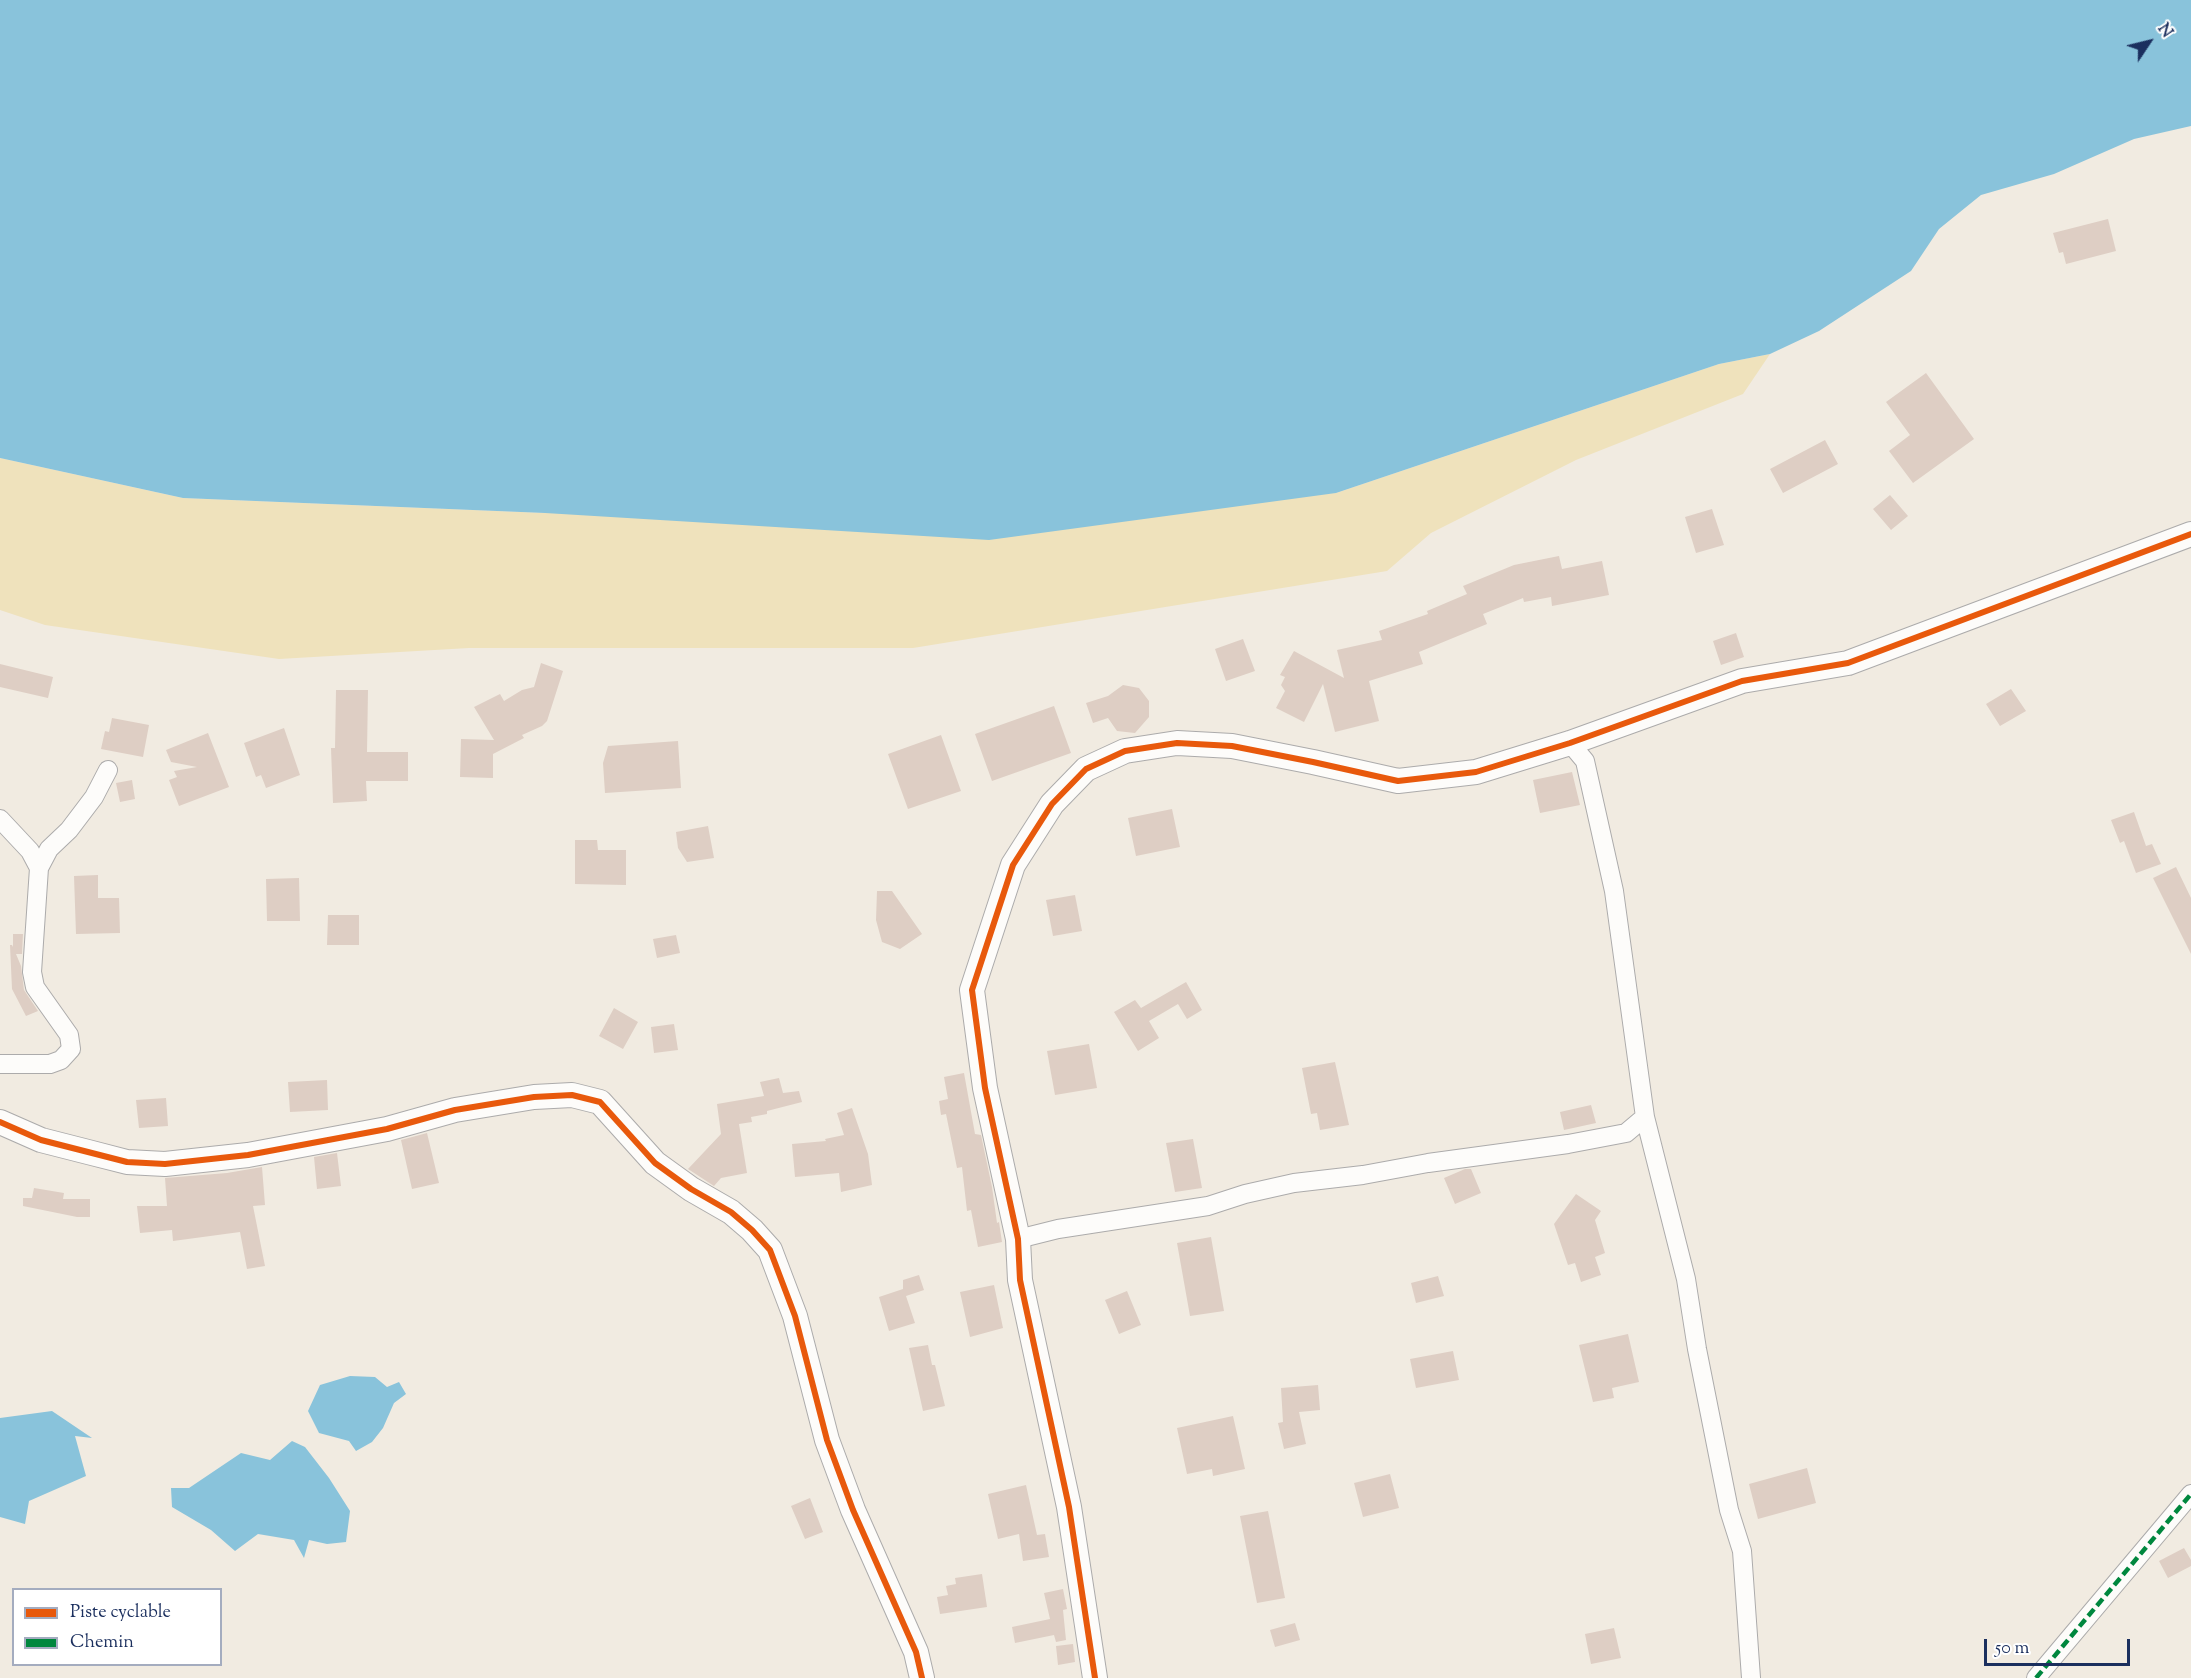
<!DOCTYPE html>
<style>
body{margin:0}
#map{position:relative;width:2191px;height:1678px;overflow:hidden;background:#f1ebe1;font-family:"Sorts Mill Goudy",serif}
canvas{display:block}
.legend{position:absolute;left:12px;top:1588px;width:210px;height:78px;box-sizing:border-box;background:#fff;border:2px solid #a4acbf;margin:0;padding:8px 10px;list-style:none;font-size:18px;color:#1b2f5e}
.legend li{display:flex;align-items:center;gap:12px;height:30px}
.legend b{width:30px;border:2px solid #a4acbf}
.north{position:absolute;left:2119px;top:12px;width:60px;height:60px;-webkit-text-stroke:4px #fff;paint-order:stroke;rotate:55deg;font-size:16px;font-weight:700;line-height:24px;text-align:center;color:#1b2f5e}
.north::after{content:'';display:block;margin:auto;width:21px;height:27px;background:#1b2f5e;clip-path:polygon(50% 0,100% 100%,50% 72%,0 100%)}
.scale{position:absolute;left:1984px;top:1639px;width:146px;height:27px;box-sizing:border-box;border:3px solid #1b2f5e;border-top:0;padding-left:8px;font-size:18px;line-height:21px;white-space:nowrap;color:#1b2f5e;-webkit-text-stroke:4px #fff;paint-order:stroke}
</style>
<div id="map">
<canvas width="2191" height="1678"></canvas>
<ul class="legend">
<li><b style="height:8px;background:#e8590c"></b>Piste cyclable</li>
<li><b style="height:8px;background:#00873e"></b>Chemin</li>
</ul>
<div class="north">N</div>
<div class="scale">50 m</div>
</div>
<script>
const ctx = document.querySelector('canvas').getContext('2d');
ctx.lineJoin = 'round';
function fill(path, color) { ctx.fillStyle = color; ctx.fill(path, 'evenodd'); }
const shape = rows => new Path2D(rows.map(r => 'M' + r).join(''));
function stroke(path, color, width, dash) { ctx.strokeStyle = color; ctx.lineWidth = width; ctx.lineCap = dash ? 'butt' : 'round'; ctx.setLineDash(dash || []); ctx.stroke(path); }
fill(shape([
 [1770,354,1743,394,1576,460,1431,533,1387,571,913,648,469,648,279,659,45,625,0,610,0,458,183,498,545,513,1336,493,1719,364]
]), '#efe2bc');
fill(shape([
 [0,0,2191,0,2191,126,2134,139,2054,174,1981,195,1939,229,1911,271,1819,331,1770,354,1719,364,1336,493,989,540,545,513,183,498,0,458],
 [350,1376,375,1377,387,1387,399,1382,406,1394,394,1403,383,1428,372,1442,356,1451,349,1441,319,1433,308,1411,320,1385],
 [52,1411,92,1438,75,1436,86,1476,29,1501,25,1524,0,1517,0,1418],
 [292,1441,305,1447,329,1478,350,1511,346,1542,327,1544,309,1540,304,1558,294,1540,258,1534,235,1551,211,1530,172,1507,171,1488,189,1488,241,1453,270,1460]
]), '#89c3db');
fill(shape([
 [2108,219,2116,251,2066,264,2063,252,2059,253,2053,233],
 [1926,373,1974,439,1913,483,1889,451,1910,435,1886,402],
 [1825,440,1838,464,1783,493,1770,469],
 [1890,495,1908,516,1891,530,1873,509],
 [1712,509,1724,545,1696,553,1685,517],
 [1559,556,1562,569,1602,561,1609,595,1552,606,1551,597,1524,602,1523,598,1483,614,1487,624,1419,652,1423,664,1369,681,1379,721,1335,732,1323,684,1304,722,1276,708,1285,691,1281,685,1285,677,1280,675,1294,651,1344,678,1337,650,1382,640,1379,631,1428,614,1427,611,1467,594,1463,586,1514,565],
 [1736,633,1744,657,1721,665,1713,641],
 [1243,639,1255,671,1226,681,1215,649],
 [541,663,563,671,547,721,542,726,522,735,524,738,493,754,493,778,460,777,461,739,494,740,474,707,500,694,504,701,522,690,534,687],
 [0,664,53,677,48,698,0,687],
 [1123,685,1139,688,1149,701,1149,717,1135,733,1117,731,1108,718,1093,723,1086,703,1108,696],
 [2011,689,2026,711,2000,726,1986,704],
 [336,690,368,690,367,752,408,752,408,781,366,781,367,801,333,803,331,748,335,748],
 [1054,706,1071,753,992,781,975,734],
 [112,718,149,725,143,757,101,749,105,731,109,732],
 [284,728,300,775,266,788,261,775,256,777,244,743],
 [208,733,229,787,179,806,169,780,177,777,174,771,197,767,171,762,166,750],
 [941,735,961,791,908,809,888,754],
 [678,741,681,788,605,793,603,763,608,746],
 [1572,772,1580,805,1540,813,1533,780],
 [132,780,135,799,120,802,116,783],
 [1172,809,1180,847,1136,856,1128,818],
 [2134,812,2146,846,2152,844,2161,864,2136,873,2124,841,2120,843,2111,820],
 [708,826,714,858,687,862,678,848,676,832],
 [575,840,597,840,598,850,626,850,626,885,575,884],
 [2176,867,2191,898,2191,954,2153,878],
 [98,875,98,898,119,898,120,933,76,934,74,876],
 [299,878,300,921,267,921,266,879],
 [877,891,892,891,922,934,900,949,882,942,876,920],
 [1075,895,1082,931,1053,936,1046,900],
 [328,915,359,915,359,945,327,945],
 [13,934,23,934,22,954,16,954,21,966,24,990,38,1011,26,1016,12,989,10,945,12,945,13,947],
 [676,935,680,953,657,958,653,939],
 [1186,982,1202,1010,1187,1019,1178,1004,1149,1021,1159,1038,1138,1051,1114,1012,1135,1000,1141,1008],
 [614,1008,638,1022,623,1049,599,1036],
 [674,1024,678,1050,654,1053,651,1027],
 [1089,1044,1097,1088,1055,1095,1047,1051],
 [1335,1062,1349,1125,1320,1130,1317,1113,1311,1114,1302,1068],
 [964,1073,975,1134,981,1135,992,1187,997,1223,999,1222,1002,1242,978,1247,971,1210,967,1211,962,1167,957,1168,946,1114,941,1115,939,1101,948,1099,944,1077],
 [779,1078,783,1093,799,1091,802,1102,767,1111,767,1114,751,1117,752,1122,739,1124,747,1173,721,1178,714,1186,688,1169,721,1134,717,1104,764,1096,760,1082],
 [327,1080,328,1110,290,1112,288,1082],
 [166,1098,168,1126,139,1128,136,1100],
 [1591,1105,1596,1123,1564,1130,1560,1112],
 [852,1108,868,1154,872,1185,841,1192,839,1173,795,1177,792,1144,826,1141,825,1139,844,1135,837,1113],
 [427,1133,439,1183,412,1189,401,1140],
 [1193,1139,1202,1188,1175,1192,1166,1143],
 [337,1153,341,1186,317,1189,314,1157],
 [262,1167,265,1205,253,1206,265,1266,247,1269,240,1232,173,1241,172,1230,140,1233,137,1206,167,1206,165,1178,227,1173],
 [1465,1169,1471,1169,1481,1193,1455,1204,1444,1178],
 [34,1188,64,1193,63,1199,90,1199,90,1217,77,1217,23,1206,23,1198,32,1198],
 [1576,1194,1601,1211,1595,1220,1605,1253,1595,1257,1601,1275,1581,1282,1575,1263,1568,1265,1554,1224],
 [1211,1237,1224,1311,1190,1316,1177,1243],
 [919,1275,924,1290,906,1296,915,1323,889,1331,879,1297,903,1289,903,1280],
 [1438,1276,1444,1296,1416,1303,1411,1283],
 [994,1285,1003,1328,970,1337,960,1292],
 [1127,1291,1141,1325,1119,1334,1105,1300],
 [1628,1334,1639,1382,1612,1388,1614,1398,1593,1402,1579,1345],
 [928,1345,932,1365,935,1365,945,1406,923,1411,909,1348],
 [1453,1351,1459,1380,1416,1388,1410,1359],
 [1318,1385,1320,1410,1299,1412,1306,1444,1284,1449,1278,1423,1283,1422,1281,1388],
 [1233,1416,1245,1469,1213,1476,1212,1469,1187,1474,1177,1428],
 [1807,1468,1816,1503,1758,1519,1749,1484],
 [1390,1474,1399,1508,1363,1517,1354,1483],
 [1026,1485,1037,1535,1045,1534,1049,1557,1023,1561,1019,1534,998,1539,988,1494],
 [810,1498,823,1532,805,1539,791,1506],
 [1268,1511,1285,1598,1257,1603,1240,1516],
 [2184,1548,2191,1560,2191,1566,2168,1578,2159,1561],
 [982,1574,987,1607,940,1614,937,1597,948,1595,946,1586,956,1584,955,1578],
 [1063,1589,1067,1609,1063,1610,1066,1640,1056,1642,1054,1635,1015,1643,1012,1627,1050,1619,1044,1593],
 [1295,1623,1300,1640,1275,1647,1270,1630],
 [1614,1628,1621,1658,1591,1664,1585,1634],
 [1073,1644,1075,1662,1058,1665,1056,1646]
]), '#decec4');
const minor = shape([
 [1570,743,1585,761,1614,891,1645,1117,1686,1279,1697,1349,1729,1510,1742,1551,1751,1678],
 [0,819,30,851,39,868],
 [0,1064,50,1064,61,1060,71,1049,69,1035,35,987,32,972,39,868,49,849,69,830,94,797,108,770],
 [1018,1239,1058,1229,1208,1206,1245,1194,1294,1183,1363,1175,1428,1163,1568,1144,1626,1133,1645,1117],
 [2036,1678,2191,1494]
]);
const tertiary = shape([
 [0,1122,41,1140,88,1152,127,1162,165,1164,248,1155,387,1129,455,1110,534,1097,572,1095,600,1102,655,1163,691,1189,731,1212,752,1230,770,1250,795,1316,827,1440,853,1510,916,1652,922,1678],
 [1095,1678,1069,1507,1020,1280,1018,1239,985,1088,972,990,1013,865,1052,804,1086,769,1125,751,1177,743,1232,746,1313,762,1398,781,1476,772,1570,743,1742,681,1848,663,2191,534]
]);
stroke(minor, '#acabab', 20);
stroke(tertiary, '#acabab', 26);
stroke(minor, '#fdfcfa', 18);
stroke(tertiary, '#fdfcfa', 24);
stroke(shape([
 [2036,1678,2191,1494]
]), '#00873e', 4.5, [9, 4.5]);
stroke(shape([
 [0,1122,41,1140,88,1152,127,1162,165,1164,248,1155,387,1129,455,1110,534,1097,572,1095,600,1102,655,1163,691,1189,731,1212,752,1230,770,1250,795,1316,827,1440,853,1510,916,1652,922,1678],
 [1095,1678,1069,1507,1020,1280,1018,1239,985,1088,972,990,1013,865,1052,804,1086,769,1125,751,1177,743,1232,746,1313,762,1398,781,1476,772,1570,743,1742,681,1848,663,2191,534]
]), '#e8590c', 6);
</script>
